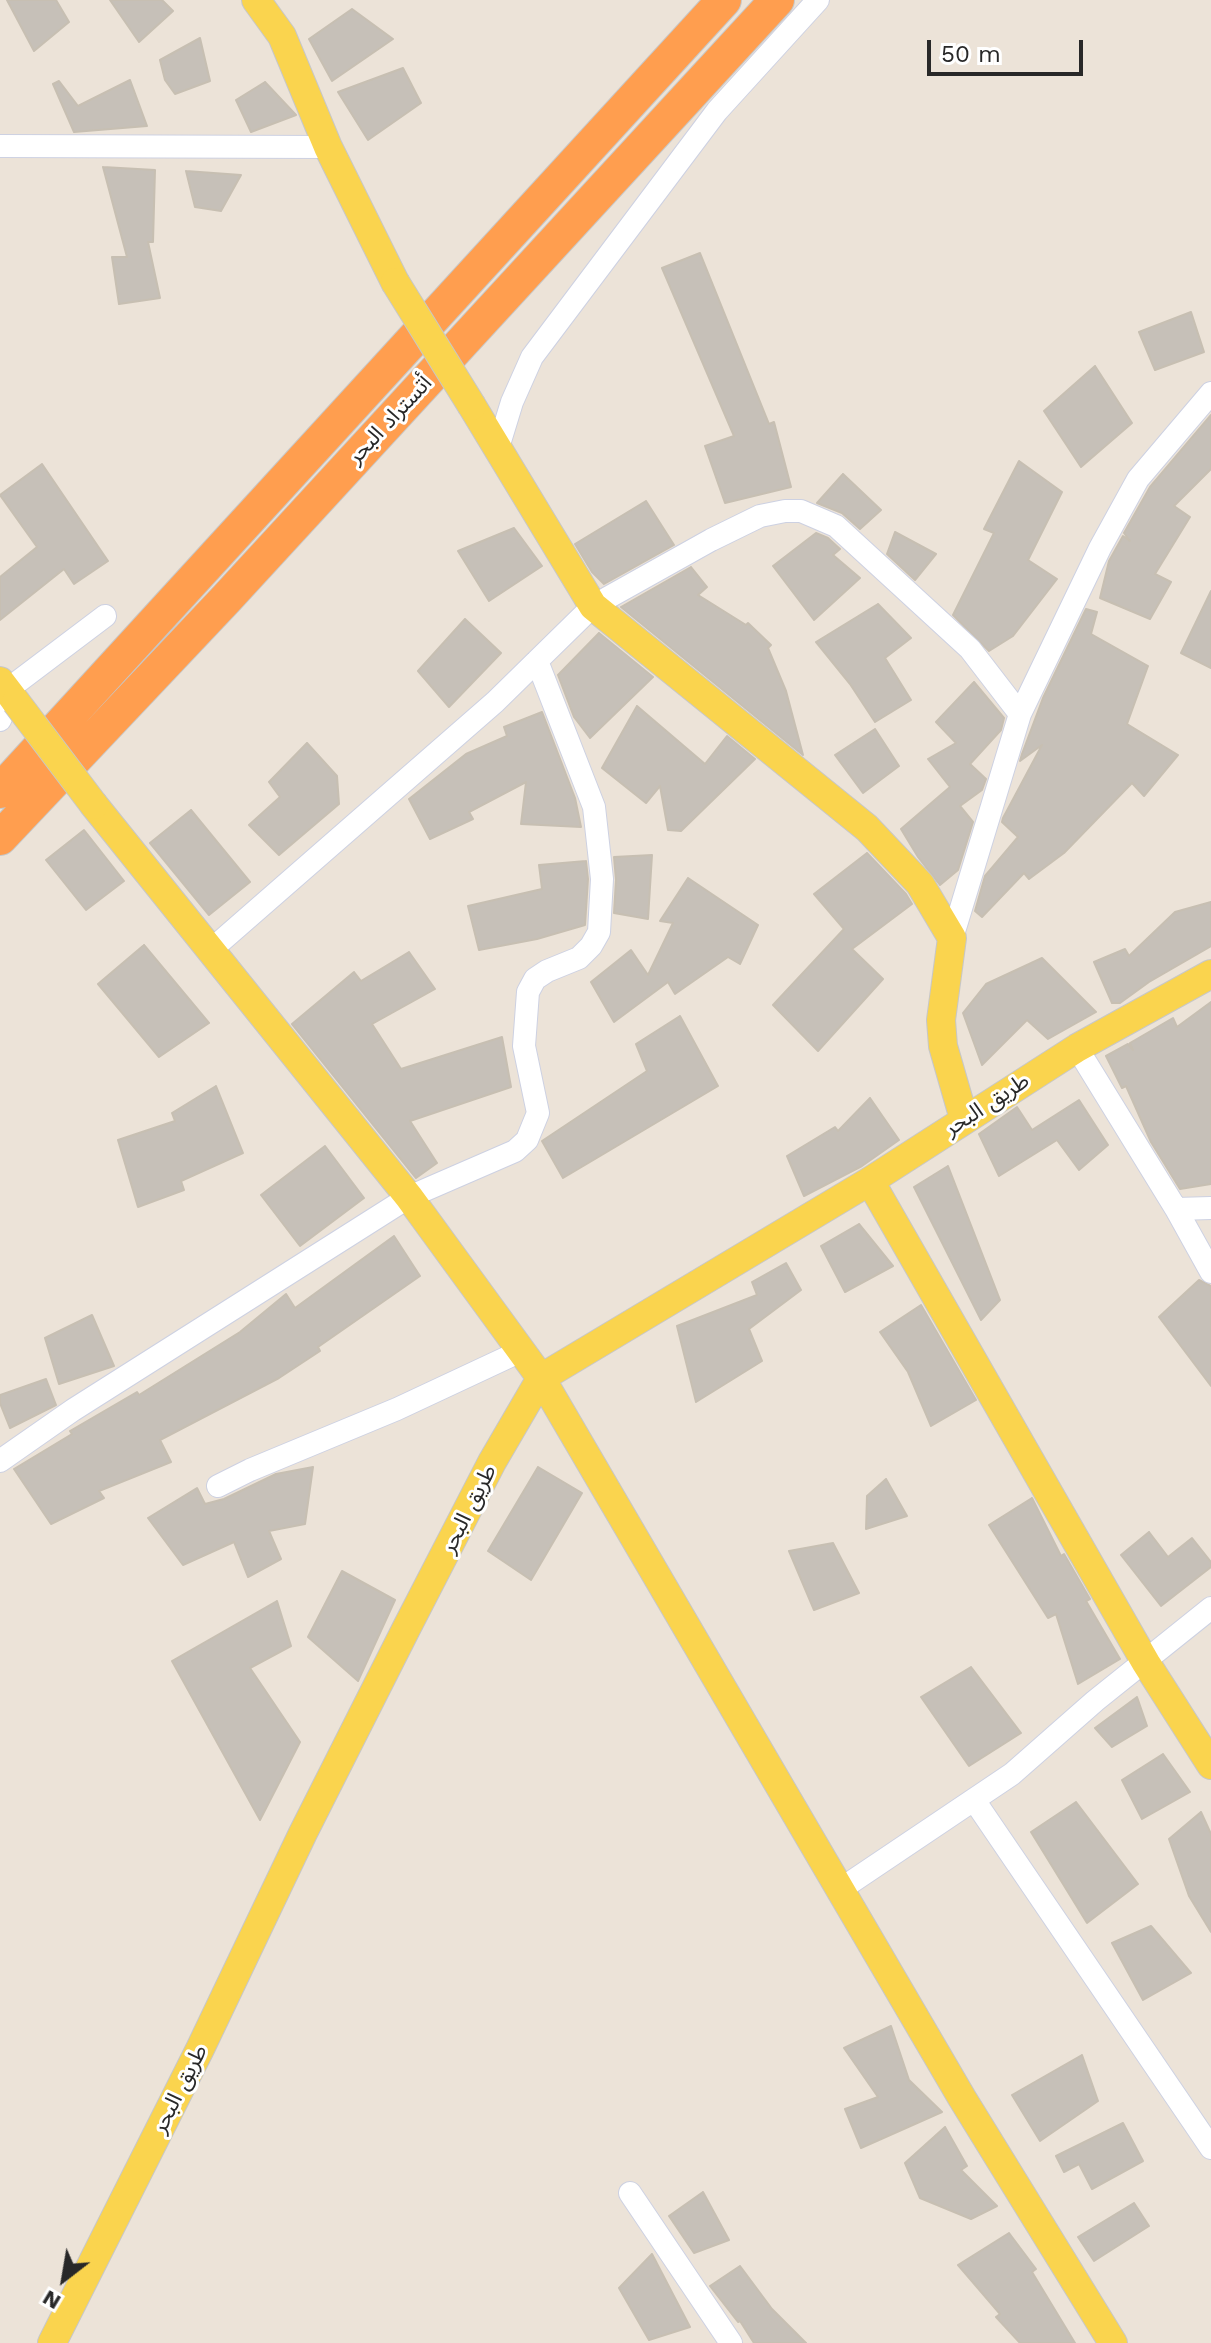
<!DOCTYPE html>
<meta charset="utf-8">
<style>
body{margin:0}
#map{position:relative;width:1211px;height:2343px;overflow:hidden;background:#ece3d8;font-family:"Work Sans",sans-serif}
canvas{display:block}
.north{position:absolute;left:24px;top:2239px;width:80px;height:80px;-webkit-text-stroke:6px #fff;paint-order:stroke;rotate:211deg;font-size:22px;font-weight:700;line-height:32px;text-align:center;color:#282828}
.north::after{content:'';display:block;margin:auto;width:28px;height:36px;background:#282828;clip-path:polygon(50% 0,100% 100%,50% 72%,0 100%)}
.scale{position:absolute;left:927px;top:40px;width:156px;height:36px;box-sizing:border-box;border:4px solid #282828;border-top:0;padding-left:10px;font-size:24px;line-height:28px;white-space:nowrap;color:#282828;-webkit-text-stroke:6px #fff;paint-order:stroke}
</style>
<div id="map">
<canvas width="1211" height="2343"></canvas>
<div class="north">N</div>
<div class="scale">50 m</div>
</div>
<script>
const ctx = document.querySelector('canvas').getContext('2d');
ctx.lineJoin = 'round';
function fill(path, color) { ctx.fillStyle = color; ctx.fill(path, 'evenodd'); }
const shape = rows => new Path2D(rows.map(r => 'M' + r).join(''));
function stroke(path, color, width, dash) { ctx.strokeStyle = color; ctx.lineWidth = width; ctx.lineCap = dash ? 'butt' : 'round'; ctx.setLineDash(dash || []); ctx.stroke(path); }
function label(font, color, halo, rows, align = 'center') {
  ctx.font = font + ' "Work Sans","Noto Sans Arabic",sans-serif'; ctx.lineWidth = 6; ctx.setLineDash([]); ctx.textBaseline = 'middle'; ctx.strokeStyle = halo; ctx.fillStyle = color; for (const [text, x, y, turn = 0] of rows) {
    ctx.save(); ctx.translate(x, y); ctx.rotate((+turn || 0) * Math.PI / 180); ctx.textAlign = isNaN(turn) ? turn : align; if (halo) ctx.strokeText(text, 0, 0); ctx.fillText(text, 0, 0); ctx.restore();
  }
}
const building = shape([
 [7,0,56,0,69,22,34,51,7,0],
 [110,0,162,0,173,11,139,42,110,0],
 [352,9,393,39,332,81,309,39,352,9],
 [200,38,210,81,175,94,165,80,160,60,200,38],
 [403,68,421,103,368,140,338,92,403,68],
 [130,80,147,126,74,132,53,84,59,81,78,106,130,80],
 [265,82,296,115,251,132,236,100,265,82],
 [103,167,155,170,153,242,148,242,160,298,119,304,112,257,127,257,103,167],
 [186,171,241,175,221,211,195,207,186,171],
 [700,253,769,424,774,422,791,487,725,503,705,446,734,436,662,268,700,253],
 [1191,312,1204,352,1155,370,1139,332,1191,312],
 [1095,366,1132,423,1081,467,1044,411,1095,366],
 [1211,415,1211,469,1174,506,1190,517,1155,574,1171,582,1150,619,1100,598,1109,561,1123,536,1130,541,1124,533,1150,487,1211,415],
 [1019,461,1062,492,1028,560,1057,579,1013,636,989,651,953,615,994,533,984,529,1019,461],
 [42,464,108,561,74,584,64,569,0,620,0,577,37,547,0,495,42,464],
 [843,474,881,510,860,529,842,513,817,503,843,474],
 [646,501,674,545,604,584,592,572,575,544,646,501],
 [514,528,542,566,489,601,458,551,514,528],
 [895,532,936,554,915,580,887,554,895,532],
 [816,533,828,538,840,549,833,555,860,578,814,620,773,566,816,533],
 [691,567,707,587,698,595,746,625,748,623,771,645,768,648,786,691,803,755,621,607,691,567],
 [1211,591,1211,668,1181,653,1211,591],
 [878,604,911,638,885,658,911,700,875,722,850,684,816,642,878,604],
 [1086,609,1097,612,1091,634,1148,666,1127,724,1178,755,1144,796,1132,783,1064,853,1029,879,1024,873,982,917,975,911,985,876,1018,837,1002,822,1003,818,1042,745,1020,761,1022,754,1043,698,1086,609],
 [465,619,501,653,449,707,418,671,465,619],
 [599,633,653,677,590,738,574,717,558,675,599,633],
 [974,682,1004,718,1001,730,970,764,986,779,982,790,960,806,973,822,958,870,940,885,918,857,901,829,950,787,928,759,956,743,936,722,974,682],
 [637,706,705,764,727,736,755,759,681,831,668,830,660,786,646,803,602,768,637,706],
 [542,712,575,798,581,827,521,824,526,782,469,812,473,819,430,839,409,799,466,754,507,736,504,727,542,712],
 [875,729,899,766,863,793,835,755,875,729],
 [307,743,337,776,339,804,279,855,249,825,280,797,269,782,307,743],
 [191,810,250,882,209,915,150,843,191,810],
 [84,830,124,881,86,910,46,860,84,830],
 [867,853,906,894,912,904,852,949,883,979,818,1051,773,1005,844,929,814,894,867,853],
 [652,855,648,919,614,913,616,880,614,857,652,855],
 [586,861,588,879,585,925,537,939,479,950,468,906,542,889,539,865,586,861],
 [688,878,758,925,740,964,728,957,675,994,668,982,614,1022,591,982,631,950,648,975,673,923,660,921,688,878],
 [1211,902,1211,946,1149,982,1120,1003,1112,1003,1094,962,1125,949,1129,956,1175,912,1211,902],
 [144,945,209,1023,159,1057,98,984,144,945],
 [409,952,435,989,372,1024,401,1069,502,1037,511,1087,410,1121,437,1163,416,1178,292,1024,354,972,361,981,409,952],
 [1042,958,1096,1012,1048,1039,1027,1020,982,1065,963,1013,986,984,1042,958],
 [1211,1002,1211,1184,1180,1189,1151,1142,1126,1086,1122,1088,1106,1056,1128,1044,1133,1050,1130,1043,1173,1018,1177,1027,1211,1002],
 [680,1016,718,1086,563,1178,542,1141,647,1071,636,1044,680,1016],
 [216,1086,243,1153,181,1181,184,1190,138,1207,118,1140,175,1121,172,1113,216,1086],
 [870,1098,899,1140,862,1166,804,1196,787,1156,835,1127,838,1131,870,1098],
 [1079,1100,1108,1145,1079,1170,1057,1140,999,1176,979,1134,1017,1107,1032,1130,1079,1100],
 [325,1146,364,1198,300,1246,261,1195,325,1146],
 [948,1166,1000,1300,981,1320,914,1187,948,1166],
 [859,1224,893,1266,845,1292,821,1246,859,1224],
 [394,1236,420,1276,318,1347,320,1351,279,1378,160,1440,171,1462,99,1491,104,1498,51,1524,14,1469,72,1434,70,1431,137,1392,139,1395,240,1332,286,1294,295,1308,394,1236],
 [786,1263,801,1290,749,1329,762,1361,696,1402,677,1326,757,1295,752,1282,786,1263],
 [1199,1280,1211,1286,1211,1386,1159,1317,1199,1280],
 [921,1305,976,1400,931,1426,908,1372,880,1332,921,1305],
 [92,1315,114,1366,59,1384,45,1338,92,1315],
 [46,1379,56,1405,10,1428,0,1403,0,1395,46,1379],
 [313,1467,305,1524,269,1531,281,1559,248,1577,234,1542,183,1565,148,1518,197,1488,205,1504,224,1499,276,1474,313,1467],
 [538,1467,582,1493,531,1580,488,1551,538,1467],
 [886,1479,907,1516,866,1529,867,1496,886,1479],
 [1032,1498,1061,1556,1064,1554,1090,1599,1086,1601,1120,1659,1078,1684,1056,1614,1048,1618,989,1525,1032,1498],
 [1149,1532,1168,1557,1192,1538,1211,1562,1211,1567,1161,1606,1121,1555,1149,1532],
 [833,1543,859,1593,814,1610,789,1551,833,1543],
 [342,1571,395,1600,358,1681,308,1637,342,1571],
 [277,1601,291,1646,250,1668,300,1742,260,1820,172,1661,277,1601],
 [971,1667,1021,1733,969,1766,921,1697,971,1667],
 [1137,1697,1147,1726,1112,1747,1095,1728,1137,1697],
 [1163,1754,1190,1792,1142,1819,1122,1780,1163,1754],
 [1076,1802,1138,1884,1087,1923,1031,1832,1076,1802],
 [1201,1812,1211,1834,1211,1932,1189,1896,1169,1839,1201,1812],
 [1151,1926,1191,1973,1143,2000,1112,1943,1151,1926],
 [891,2026,909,2080,942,2112,861,2148,845,2109,878,2097,844,2048,891,2026],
 [1082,2055,1098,2101,1040,2141,1012,2095,1082,2055],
 [1123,2123,1143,2161,1092,2189,1079,2164,1064,2172,1056,2156,1123,2123],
 [945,2127,967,2166,961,2170,997,2206,971,2219,920,2198,905,2163,945,2127],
 [703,2192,729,2240,694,2253,669,2216,703,2192],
 [1134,2203,1149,2226,1094,2261,1078,2237,1134,2203],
 [1009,2233,1036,2269,1032,2272,1075,2343,1020,2343,996,2317,1000,2314,958,2265,1009,2233],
 [652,2254,690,2327,649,2340,619,2288,652,2254],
 [740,2266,772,2309,806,2343,754,2343,740,2321,738,2322,710,2286,740,2266]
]);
fill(building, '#c6c0b8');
stroke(building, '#c7bfb2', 2);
const minor = shape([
 [0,146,328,147],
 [497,451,512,402,532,357,717,111,818,0],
 [7,690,105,616],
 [0,720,11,695],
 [952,938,1020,714,1100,548,1138,479,1211,393],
 [212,949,495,702,593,606,711,540,760,516,785,511,801,511,836,526,970,649,1020,714],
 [1077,1048,1176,1209,1211,1272],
 [1176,1209,1211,1208],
 [0,1461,73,1410,409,1197,515,1151,527,1140,538,1113,524,1046,528,992,535,979,547,971,579,958,591,946,599,932,602,879,594,807,537,661],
 [218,1486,250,1470,397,1409,521,1351],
 [974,1800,1211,2148],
 [841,1889,1012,1774,1095,1701,1211,1608],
 [630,2193,731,2343]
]);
const major = shape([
 [256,0,282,36,328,147,395,282],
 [472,406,593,606,867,828,920,884,952,938,941,1020,943,1046,964,1119],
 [0,681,16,702],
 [94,805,409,1197,541,1378,962,2098,1113,2343],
 [870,1181,1146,1663,1211,1765],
 [52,2343,200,2049,303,1833,406,1629,492,1462,541,1378,870,1181,1077,1048,1211,974]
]);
const highway = shape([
 [0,791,724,0],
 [0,838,226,599,777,0]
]);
stroke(minor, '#cdd1e2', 24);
stroke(major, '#c7c7c7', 30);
stroke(highway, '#c7c7c7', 36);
stroke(minor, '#fff', 22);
stroke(major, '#fad44e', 28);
stroke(highway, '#ff9e4f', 34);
const majorBridge = shape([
 [395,282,472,406],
 [16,702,94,805]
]);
stroke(majorBridge, '#c7c7c7', 30, []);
stroke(majorBridge, '#fad44e', 28);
label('22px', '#282828', '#fff', [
 ["أتستراد البحر",390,420,-47],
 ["طريق البحر",987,1105,-33],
 ["طريق البحر",469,1509,-63],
 ["طريق البحر",180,2089,-63]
]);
</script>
